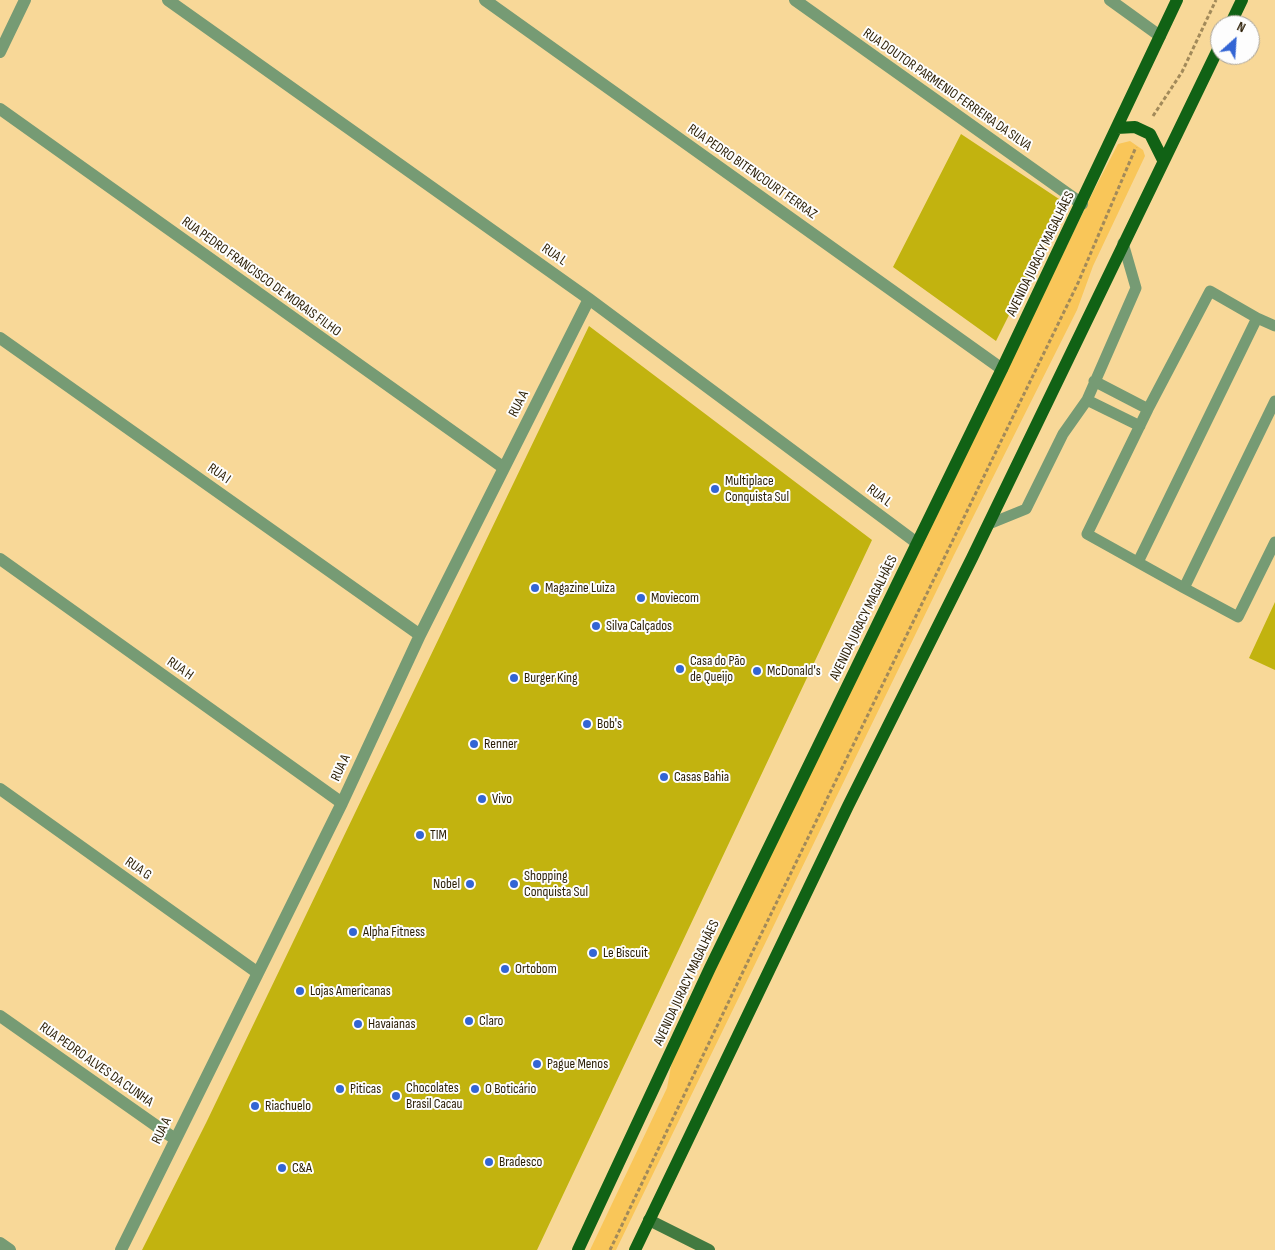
<!DOCTYPE html>
<meta charset="utf-8">
<style>
body{margin:0}
#map{position:relative;width:1275px;height:1250px;overflow:hidden;background:#f8d898;font-family:"Sofia Sans Condensed",sans-serif}
canvas{display:block}
.north{position:absolute;left:1210px;top:15px;width:50px;height:50px;box-sizing:border-box;background:#fdfdfd;border:1px solid #a9a399;border-radius:50%;rotate:26deg;font-size:14px;font-weight:700;line-height:20px;text-align:center;color:#2a1d04}
.north::after{content:'';display:block;margin:auto;width:18px;height:22px;background:#3365d4;clip-path:polygon(50% 0,100% 100%,50% 72%,0 100%)}
</style>
<div id="map">
<canvas width="1275" height="1250"></canvas>
<div class="north">N</div>
</div>
<script>
const ctx = document.querySelector('canvas').getContext('2d');
ctx.lineJoin = 'round';
function fill(path, color) { ctx.fillStyle = color; ctx.fill(path, 'evenodd'); }
const shape = rows => new Path2D(rows.map(r => 'M' + r).join(''));
function stroke(path, color, width, dash) { ctx.strokeStyle = color; ctx.lineWidth = width; ctx.lineCap = dash ? 'butt' : 'round'; ctx.setLineDash(dash || []); ctx.stroke(path); }
function label(font, color, halo, rows, align = 'center') {
  ctx.font = font + ' "Sofia Sans Condensed",sans-serif'; ctx.lineWidth = 4; ctx.setLineDash([]); ctx.textBaseline = 'middle'; ctx.strokeStyle = halo; ctx.fillStyle = color; for (const [text, x, y, turn = 0] of rows) {
    ctx.save(); ctx.translate(x, y); ctx.rotate((+turn || 0) * Math.PI / 180); ctx.textAlign = isNaN(turn) ? turn : align; if (halo) ctx.strokeText(text, 0, 0); ctx.fillText(text, 0, 0); ctx.restore();
  }
}
fill(shape([
 [1130,141,1143,150,1145,156,1093,266,1077,310,954,555,616,1250,590,1250,667,1088,673,1056,1093,192,1118,144]
]), '#f9c659');
fill(shape([
 [961,134,1065,203,996,341,893,267],
 [589,326,872,540,537,1250,142,1250,206,1123],
 [1275,602,1275,670,1249,658]
]), '#c2b30f');
stroke(shape([
 [1153,116,1182,72,1216,0],
 [610,1250,751,955,1078,283,1136,147]
]), '#a28a5a', 3, [4, 2.5]);
stroke(shape([
 [1094,381,1148,409],
 [1087,400,1136,288,1123,243],
 [1275,401,1184,588,1238,617,1275,542],
 [989,524,1026,509,1063,434,1087,400,1140,426],
 [1138,562,1257,318,1275,326],
 [1184,588,1087,534,1148,409,1210,291,1257,318]
]), '#769b74', 11);
stroke(shape([
 [168,0,589,299,917,543],
 [485,0,1002,369],
 [795,0,1082,204],
 [1110,0,1160,36],
 [0,52,25,0],
 [0,109,504,468],
 [0,338,420,635],
 [0,559,342,803],
 [0,789,258,973],
 [0,1016,175,1139],
 [0,1243,10,1250],
 [121,1250,342,803,420,635,589,299]
]), '#769b74', 12);
stroke(shape([
 [649,1220,709,1250]
]), '#427a40', 12);
stroke(shape([
 [1230,25,1242,0],
 [1117,128,1135,127,1150,134,1163,160],
 [578,1250,710,968,1002,369,1177,0],
 [635,1250,848,806,972,558,1220,45]
]), '#116215', 12);
for (const [x, y, r, color] of [
 [715,489,5,"#3365d4"],
 [535,588,5,"#3365d4"],
 [641,598,5,"#3365d4"],
 [596,626,5,"#3365d4"],
 [680,669,5,"#3365d4"],
 [757,671,5,"#3365d4"],
 [514,678,5,"#3365d4"],
 [587,724,5,"#3365d4"],
 [474,744,5,"#3365d4"],
 [664,777,5,"#3365d4"],
 [482,799,5,"#3365d4"],
 [420,835,5,"#3365d4"],
 [470,884,5,"#3365d4"],
 [514,884,5,"#3365d4"],
 [353,932,5,"#3365d4"],
 [593,953,5,"#3365d4"],
 [505,969,5,"#3365d4"],
 [300,991,5,"#3365d4"],
 [469,1021,5,"#3365d4"],
 [358,1024,5,"#3365d4"],
 [537,1064,5,"#3365d4"],
 [340,1089,5,"#3365d4"],
 [475,1089,5,"#3365d4"],
 [396,1096,5,"#3365d4"],
 [255,1106,5,"#3365d4"],
 [489,1162,5,"#3365d4"],
 [282,1168,5,"#3365d4"]
]) { const dot = new Path2D(); dot.arc(x, y, r, 0, 2 * Math.PI); ctx.fillStyle = color; ctx.fill(dot); stroke(dot, '#fdfdfd', 2); }
label('14px', '#2a1d04', '#fdfdfd', [
 ["RUA DOUTOR PARMENIO FERREIRA DA SILVA",947,90,35],
 ["RUA PEDRO BITENCOURT FERRAZ",752,172,35],
 ["AVENIDA JURACY MAGALHÃES",1041,254,-64],
 ["RUA L",554,255,35],
 ["RUA PEDRO FRANCISCO DE MORAIS FILHO",261,277,36],
 ["RUA A",519,404,-63],
 ["RUA I",219,474,35],
 ["RUA L",879,496,37],
 ["AVENIDA JURACY MAGALHÃES",864,618,-64],
 ["RUA H",180,669,35],
 ["RUA A",341,768,-65],
 ["RUA G",138,869,35],
 ["AVENIDA JURACY MAGALHÃES",687,983,-65],
 ["RUA PEDRO ALVES DA CUNHA",96,1065,35],
 ["RUA A",162,1131,-64]
]);
label('14px', '#2a1d04', '#fdfdfd', [
 ["Multiplace",725,481],
 ["Conquista Sul",725,497],
 ["Magazine Luiza",545,588],
 ["Moviecom",651,598],
 ["Silva Calçados",606,626],
 ["Casa do Pão",690,661],
 ["de Queijo",690,677],
 ["McDonald's",767,671],
 ["Burger King",524,678],
 ["Bob's",597,724],
 ["Renner",484,744],
 ["Casas Bahia",674,777],
 ["Vivo",492,799],
 ["TIM",430,835],
 ["Shopping",524,876],
 ["Conquista Sul",524,892],
 ["Nobel",460,884,"right"],
 ["Alpha Fitness",363,932],
 ["Le Biscuit",603,953],
 ["Ortobom",515,969],
 ["Lojas Americanas",310,991],
 ["Claro",479,1021],
 ["Havaianas",368,1024],
 ["Pague Menos",547,1064],
 ["Chocolates",406,1088],
 ["Brasil Cacau",406,1104],
 ["Piticas",350,1089],
 ["O Boticário",485,1089],
 ["Riachuelo",265,1106],
 ["Bradesco",499,1162],
 ["C&A",292,1168]
], 'left');
</script>
